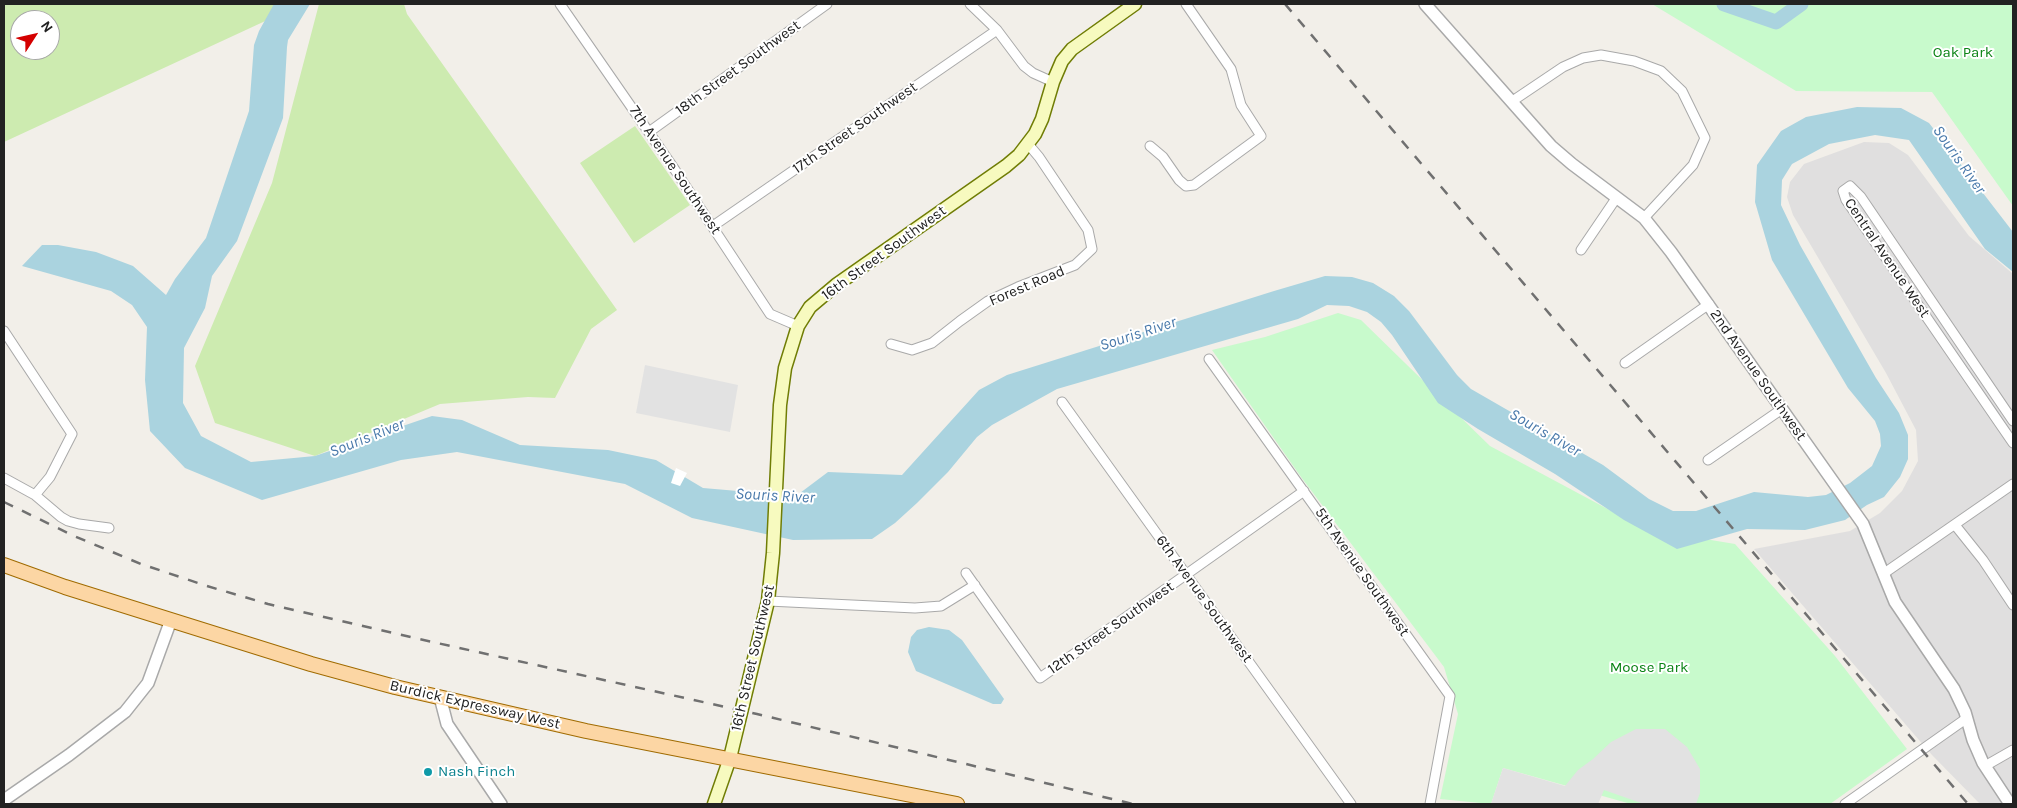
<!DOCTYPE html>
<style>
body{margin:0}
#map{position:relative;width:2017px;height:808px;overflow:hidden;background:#f2efe9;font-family:Karla,sans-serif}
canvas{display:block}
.frame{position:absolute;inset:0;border:5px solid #222;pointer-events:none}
.north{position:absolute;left:10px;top:10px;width:50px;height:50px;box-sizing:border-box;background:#fff;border:1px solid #a7a7a7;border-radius:50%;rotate:55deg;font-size:14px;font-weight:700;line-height:20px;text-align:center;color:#222}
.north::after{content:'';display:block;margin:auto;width:18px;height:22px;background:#d40000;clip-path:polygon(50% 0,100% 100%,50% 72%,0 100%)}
</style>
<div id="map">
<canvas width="2017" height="808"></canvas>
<div class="frame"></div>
<div class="north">N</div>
</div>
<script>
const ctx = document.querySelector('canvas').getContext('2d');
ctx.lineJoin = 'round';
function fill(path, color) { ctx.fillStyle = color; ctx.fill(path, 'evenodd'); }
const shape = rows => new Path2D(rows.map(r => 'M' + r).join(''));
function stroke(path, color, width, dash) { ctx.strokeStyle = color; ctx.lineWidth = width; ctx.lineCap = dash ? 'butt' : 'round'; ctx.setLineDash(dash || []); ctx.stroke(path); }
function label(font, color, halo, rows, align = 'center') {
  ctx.font = font + ' Karla,sans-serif'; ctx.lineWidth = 4; ctx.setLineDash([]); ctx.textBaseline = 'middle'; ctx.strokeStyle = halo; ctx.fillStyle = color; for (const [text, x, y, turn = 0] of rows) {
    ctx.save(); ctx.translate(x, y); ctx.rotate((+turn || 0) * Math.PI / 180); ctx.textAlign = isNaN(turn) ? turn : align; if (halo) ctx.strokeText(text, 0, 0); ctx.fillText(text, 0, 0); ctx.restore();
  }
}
fill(shape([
 [1864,142,1889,143,1908,155,1969,236,2013,274,2013,804,1980,804,1932,755,1754,549,1850,531,1880,513,1902,491,1918,461,1916,430,1886,373,1793,215,1787,197,1790,182,1804,164]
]), '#e0dfdf');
fill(shape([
 [4,4,302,4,4,142],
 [20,20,50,20,50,50,20,50],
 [319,4,404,4,407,14,617,310,591,329,555,398,528,397,440,404,315,456,215,423,195,366,272,183],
 [635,126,690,205,634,243,580,163]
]), '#cdebb0');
fill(shape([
 [1652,4,2013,4,2013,206,1932,92,1796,91],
 [1338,313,1361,320,1490,446,1645,529,1735,544,1835,656,1907,749,1830,804,1631,804,1503,768,1491,804,1440,799,1458,714,1444,667,1301,477,1212,350,1265,337]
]), '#c8facc');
fill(shape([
 [645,365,738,385,730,432,636,413],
 [1636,729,1665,729,1687,747,1700,769,1700,793,1696,804,1644,804,1604,790,1598,804,1491,804,1503,768,1565,786,1578,770,1593,759,1611,742]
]), '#e2e2e2');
fill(shape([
 [274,4,310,4,288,40,287,47,283,118,237,241,212,276,205,308,184,348,183,403,201,436,251,462,315,456,432,416,462,420,520,445,608,450,656,460,703,488,796,496,828,472,902,475,979,390,1007,375,1274,291,1325,276,1352,277,1373,283,1394,296,1409,311,1457,375,1471,389,1603,465,1649,499,1673,511,1696,511,1754,492,1808,497,1826,495,1850,483,1872,466,1881,446,1880,434,1875,421,1848,388,1772,260,1755,202,1757,165,1781,131,1806,117,1857,107,1901,108,1929,123,2013,232,2013,272,1985,249,1909,140,1875,135,1829,144,1792,164,1782,180,1781,205,1800,245,1876,378,1899,413,1908,435,1908,459,1900,477,1884,497,1867,505,1845,520,1805,530,1747,529,1677,549,1624,520,1555,474,1478,429,1438,403,1392,335,1381,322,1367,312,1349,306,1327,305,1298,319,1057,389,992,425,977,437,948,472,917,503,895,523,872,539,793,540,692,518,625,484,457,452,401,460,262,500,185,468,150,431,145,380,147,327,132,305,111,291,22,266,42,245,58,245,96,252,133,266,166,295,175,279,206,238,249,111,254,45,259,31],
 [929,627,949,630,962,640,1004,699,1001,704,993,704,916,671,908,652,911,637,917,630]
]), '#aad3df');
fill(shape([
 [676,468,687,473,680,486,671,483]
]), '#fff');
stroke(shape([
 [1724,4,1776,22,1801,4]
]), '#aad3df', 15);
const minor = shape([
 [560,4,675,170,770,314,798,326],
 [970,4,997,30,1024,66,1033,73,1053,82],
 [1511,102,1563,67,1583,58,1601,55,1634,61,1661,71,1682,91,1705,138,1693,165,1644,218],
 [649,132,827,4],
 [1150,146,1163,157,1179,180,1186,186,1194,185,1261,136,1241,105,1231,69,1186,4],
 [713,226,997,30],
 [1581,250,1617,197],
 [4,331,72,434,50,477,35,495],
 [891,344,912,350,932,343,960,321,988,301,1018,287,1075,265,1092,249,1088,230,1039,157,1028,144],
 [1209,359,1450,696,1430,804],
 [1625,363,1709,304],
 [1062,402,1351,804],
 [2013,421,1861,197,1850,186,1843,191,1846,200,2013,443],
 [1708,460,1782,409],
 [4,478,35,495,61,517,68,521,79,524,109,528],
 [1955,525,1983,560,2013,605],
 [966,573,1040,678,1304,491],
 [1883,574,2013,484],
 [768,601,915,608,941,606,975,585],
 [1985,766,2013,750],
 [1845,804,1967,718]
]);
const tertiary = shape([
 [1425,4,1551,146,1572,164,1644,218,1671,252,1863,524,1895,602,1954,689,1965,712,1973,740,1983,763,2010,804],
 [440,697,447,724,501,804],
 [4,800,69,755,125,712,148,683,171,620]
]);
const secondary = shape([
 [714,804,730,758,768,601,773,553,780,405,785,368,798,326,810,307,836,285,1006,166,1019,155,1035,134,1042,119,1053,82,1062,61,1072,49,1135,4]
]);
const primary = shape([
 [4,565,65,587,311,664,395,687,586,731,957,804]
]);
stroke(minor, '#a9a9a9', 11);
stroke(tertiary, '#a9a9a9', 14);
stroke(secondary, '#707d05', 15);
stroke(primary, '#a06b00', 16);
stroke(minor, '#fff', 9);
stroke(tertiary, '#fff', 11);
stroke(secondary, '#f7fabf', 12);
stroke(primary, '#fcd6a4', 14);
stroke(shape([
 [1285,4,1968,804],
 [4,502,74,536,141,564,207,586,268,604,419,639,757,714,1133,804]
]), '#707070', 2.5, [10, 10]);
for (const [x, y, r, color] of [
 [428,772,5,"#0f9aa8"]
]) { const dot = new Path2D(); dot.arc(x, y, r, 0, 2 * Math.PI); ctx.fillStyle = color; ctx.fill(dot); stroke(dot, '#fff', 2); }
label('15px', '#0c8416', '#fff', [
 ["Oak Park",1963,53],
 ["Moose Park",1649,668]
]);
label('15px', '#222', '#fff', [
 ["18th Street Southwest",738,68,-36],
 ["17th Street Southwest",855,128,-35],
 ["7th Avenue Southwest",675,170,56],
 ["16th Street Southwest",884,253,-36],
 ["Central Avenue West",1887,258,56],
 ["Forest Road",1027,286,-23],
 ["2nd Avenue Southwest",1758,375,55],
 ["5th Avenue Southwest",1362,572,55],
 ["6th Avenue Southwest",1204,599,54],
 ["12th Street Southwest",1111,628,-35],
 ["16th Street Southwest",753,658,-77],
 ["Burdick Expressway West",475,705,13]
]);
label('15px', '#0d838f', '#fff', [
 ["Nash Finch",438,772]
], 'left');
label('italic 16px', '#4a7aab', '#fff', [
 ["Souris River",1959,160,55],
 ["Souris River",1138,334,-18],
 ["Souris River",1545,433,30],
 ["Souris River",367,438,-22],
 ["Souris River",775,496,3]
]);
</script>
